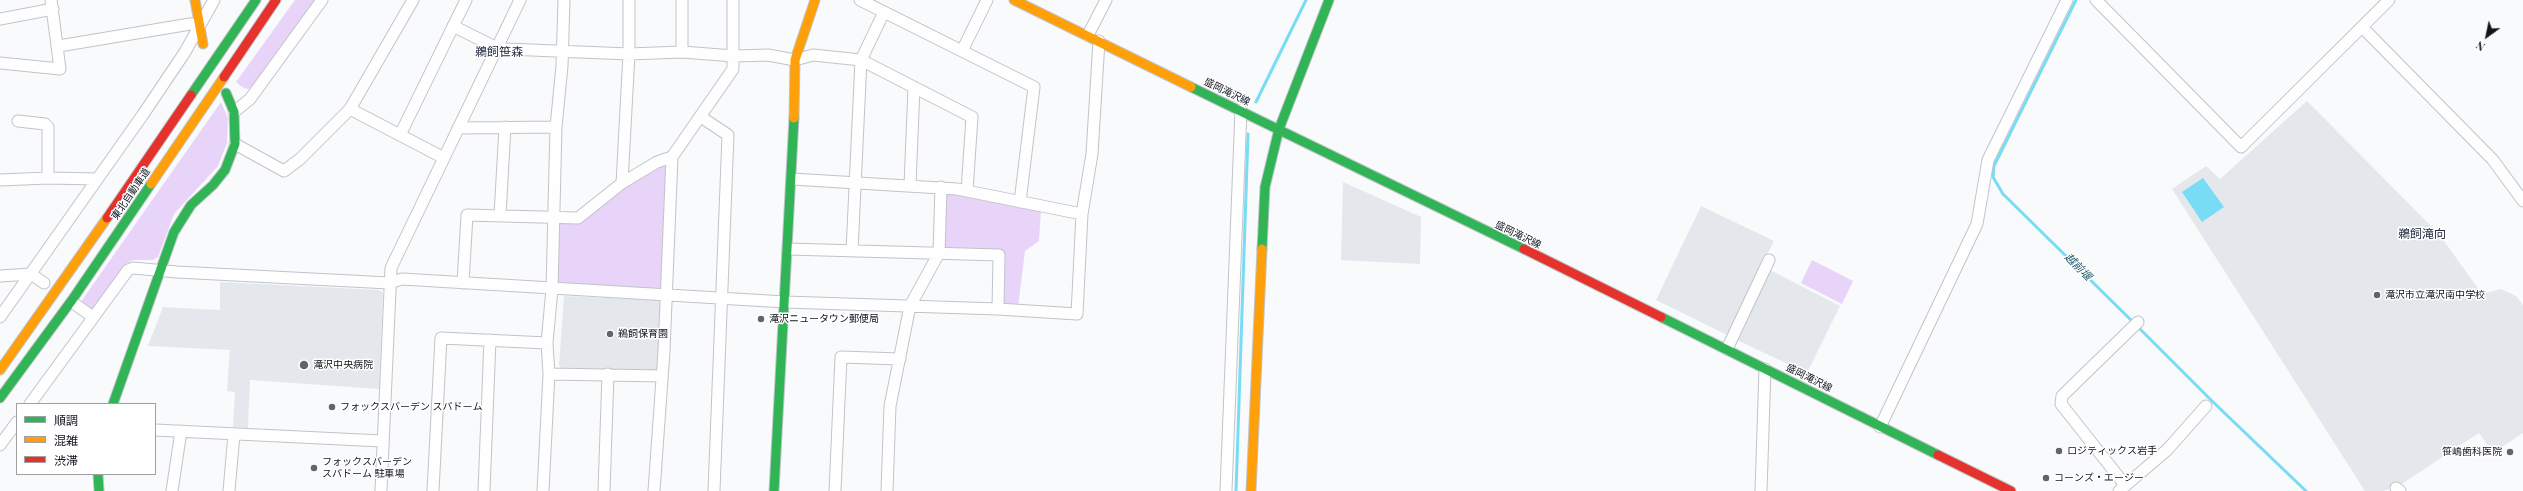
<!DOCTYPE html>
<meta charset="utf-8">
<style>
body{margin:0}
#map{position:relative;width:2523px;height:491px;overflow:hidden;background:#f8fafc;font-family:"Playfair Display","Noto Sans JP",serif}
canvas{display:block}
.legend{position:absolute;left:16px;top:403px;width:140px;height:72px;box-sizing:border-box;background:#fff;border:1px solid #9fa1a5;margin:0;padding:5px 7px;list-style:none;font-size:12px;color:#10141d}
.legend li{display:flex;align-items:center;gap:8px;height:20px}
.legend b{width:20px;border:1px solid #9fa1a5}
.north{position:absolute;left:2467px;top:16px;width:40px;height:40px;-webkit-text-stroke:3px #fff;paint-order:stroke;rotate:213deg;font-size:11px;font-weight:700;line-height:16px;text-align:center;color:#10141d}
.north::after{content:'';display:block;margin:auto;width:14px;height:18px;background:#10141d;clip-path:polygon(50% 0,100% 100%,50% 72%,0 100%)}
</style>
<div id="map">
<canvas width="2523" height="491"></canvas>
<ul class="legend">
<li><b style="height:5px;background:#30b455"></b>順調</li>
<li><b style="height:5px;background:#ff9f0a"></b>混雑</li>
<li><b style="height:5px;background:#e5322d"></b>渋滞</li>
</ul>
<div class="north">N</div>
</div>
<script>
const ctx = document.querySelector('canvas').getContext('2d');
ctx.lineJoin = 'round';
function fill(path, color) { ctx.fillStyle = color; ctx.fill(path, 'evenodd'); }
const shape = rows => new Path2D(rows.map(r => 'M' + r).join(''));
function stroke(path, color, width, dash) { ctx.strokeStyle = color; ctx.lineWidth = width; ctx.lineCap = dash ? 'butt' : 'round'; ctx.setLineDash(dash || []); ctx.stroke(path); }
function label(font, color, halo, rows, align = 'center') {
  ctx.font = font + ' "Playfair Display","Noto Sans JP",serif'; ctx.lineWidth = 3; ctx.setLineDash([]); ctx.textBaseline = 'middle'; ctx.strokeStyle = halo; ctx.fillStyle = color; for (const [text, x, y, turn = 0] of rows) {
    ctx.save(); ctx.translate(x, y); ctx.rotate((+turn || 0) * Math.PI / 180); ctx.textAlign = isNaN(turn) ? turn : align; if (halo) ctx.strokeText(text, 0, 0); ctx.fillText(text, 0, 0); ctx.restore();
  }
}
fill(shape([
 [2307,101,2439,234,2482,294,2501,289,2516,296,2523,305,2523,433,2493,453,2479,433,2400,485,2383,491,2365,491,2172,189,2206,166,2220,179],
 [1343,182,1421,217,1420,264,1341,260],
 [1701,206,1774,241,1727,335,1656,300],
 [1770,270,1840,306,1807,373,1737,340],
 [220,282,379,290,383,293,379,389,250,380,248,428,233,427,235,392,227,391,230,350,148,346,163,307,220,310],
 [564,296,657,300,661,303,658,371,563,371,559,365]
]), '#e4e8ed');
fill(shape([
 [295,0,315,0,252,88,247,89,242,87,236,82],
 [221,102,228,118,227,143,218,166,174,214,158,257,153,260,133,260,124,265,92,311,80,303],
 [668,164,663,282,659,291,556,286,559,224,578,221,623,187,658,166],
 [943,189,1041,210,1039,241,1025,251,1018,307,1001,306,1001,253,941,251],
 [1812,260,1853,281,1842,304,1801,283]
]), '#e8d4f8');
fill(shape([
 [2203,178,2224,207,2202,222,2182,192]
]), '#78dcf5');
stroke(shape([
 [2076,0,1994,166,1993,177,2003,194,2133,322],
 [1256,102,1306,0],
 [2137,326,2212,401,2306,491],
 [1236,491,1248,134]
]), '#78dcf5', 3);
const street = shape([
 [682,0,682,52],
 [860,0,1034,87,1020,202],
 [2096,0,2241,147,2389,0],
 [0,19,53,9],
 [453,26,497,48,507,49,629,54,682,52,734,56,768,55,795,60,813,55,861,60,972,117,967,191],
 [2362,27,2493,160,2523,201],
 [1088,35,1106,0],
 [59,46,190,24,199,24],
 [962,51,987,0],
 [0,63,60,69,51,0],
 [350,109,444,158],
 [234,112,250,99,322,0],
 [701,117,728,135,714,491],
 [18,121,45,124,48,127,48,178],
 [458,128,556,127],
 [400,135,466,0],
 [235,144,284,171,300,159,350,109,413,0],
 [792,179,957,189,1082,214],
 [0,180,48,178,97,179],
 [622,183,629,54,629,0],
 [910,185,914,87],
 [500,215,505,127],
 [788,249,999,255,998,309],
 [852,251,861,60,884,12],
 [0,276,31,274,44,283],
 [463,283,467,215,578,218,622,183,657,162,672,157],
 [76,305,93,317],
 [0,317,144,113,185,52,214,0],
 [1727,349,1769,260],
 [549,374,662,376],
 [30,404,128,270,133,268,177,272,389,283,402,279,785,302,998,309,1077,314,1082,214,1092,154,1099,41],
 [1880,427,1977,224,1988,160,2067,0],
 [155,430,382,441],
 [0,445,17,422],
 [2125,485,2061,404,2062,396,2138,322],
 [2396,488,2400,491],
 [172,491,181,431],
 [229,491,234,434],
 [381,491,391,268,520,0],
 [433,491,441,338,547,343],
 [484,491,490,340],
 [543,491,549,374,547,343,552,289,556,127,562,66,564,0],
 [604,491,608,374],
 [654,491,664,351,672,157,733,69,733,0],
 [835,491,841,357,900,359],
 [887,491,890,406,910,306,939,253,941,187],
 [1226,491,1241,110],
 [1761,491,1765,369],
 [2119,491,2167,450,2206,406]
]);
const fast = shape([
 [1191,87,1524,249],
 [191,95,256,0],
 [1262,249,1265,187,1279,129,1329,0],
 [1661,317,1938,455],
 [0,398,72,300,151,184],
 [113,404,174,232,191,205,213,185,225,170,235,144,234,112,226,93],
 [98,474,99,491],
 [774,491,794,118]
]);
const slow = shape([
 [195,0,203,44],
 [1014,0,1191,87],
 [794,118,795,60,815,0],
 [151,184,224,77],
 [0,370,107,218],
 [1251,491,1262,249]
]);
const jam = shape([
 [224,77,276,0],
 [107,218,191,95],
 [1524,249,1661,317],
 [1938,455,2011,491]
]);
stroke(street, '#c0c4c9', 13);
stroke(fast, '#c0c4c9', 11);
stroke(slow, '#c0c4c9', 11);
stroke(jam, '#c0c4c9', 11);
stroke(street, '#fefeff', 11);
stroke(fast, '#30b455', 9);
stroke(slow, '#ff9f0a', 9);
stroke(jam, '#e5322d', 9);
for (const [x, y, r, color] of [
 [2377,295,4,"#61646b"],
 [761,319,4,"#61646b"],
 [610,334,4,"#61646b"],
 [304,365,5,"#61646b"],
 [332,407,4,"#61646b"],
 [2059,451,4,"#61646b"],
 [2510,452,4,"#61646b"],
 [314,468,4,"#61646b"],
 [2046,478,4,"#61646b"]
]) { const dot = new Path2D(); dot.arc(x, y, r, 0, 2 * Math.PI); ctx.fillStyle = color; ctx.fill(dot); stroke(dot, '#fff', 1.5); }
label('10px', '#10141d', '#fff', [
 ["盛岡滝沢線",1227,92,26],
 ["東北自動車道",131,194,-56],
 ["盛岡滝沢線",1518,235,26],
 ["盛岡滝沢線",1809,378,27]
]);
label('10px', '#10141d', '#fff', [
 ["滝沢市立滝沢南中学校",2385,295],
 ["滝沢ニュータウン郵便局",769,319],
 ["鵜飼保育園",618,334],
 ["滝沢中央病院",313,365],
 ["フォックスバーデン スパドーム",340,407],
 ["ロジティックス岩手",2067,451],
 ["笹嶋歯科医院",2502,452,"right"],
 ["フォックスバーデン",322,462],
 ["スパドーム 駐車場",322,474],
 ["コーンズ・エージー",2054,478]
], 'left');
label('italic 11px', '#235b6a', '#fff', [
 ["越前堰",2078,267,45]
]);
label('12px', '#232c40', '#fff', [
 ["鵜飼笹森",499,52],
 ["鵜飼滝向",2422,234]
]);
</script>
